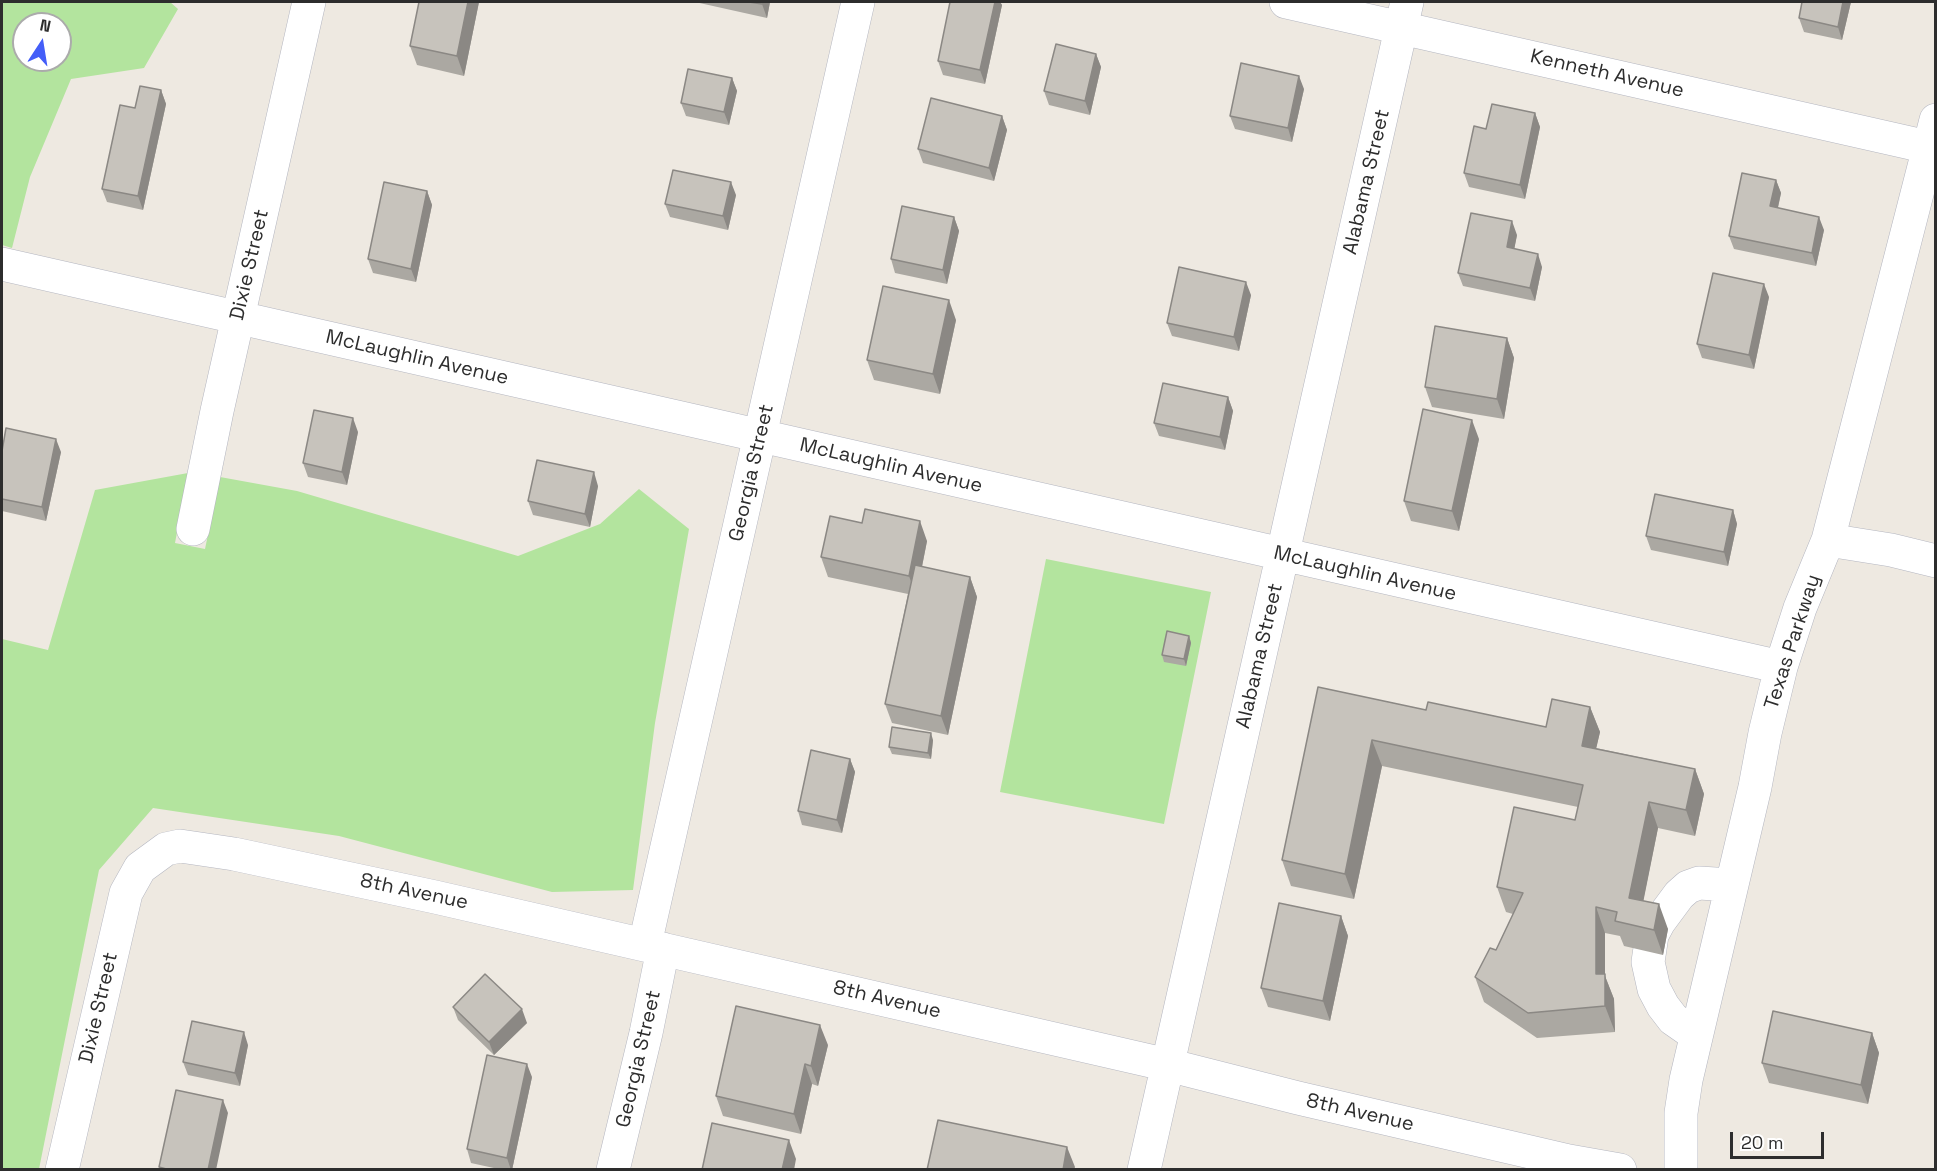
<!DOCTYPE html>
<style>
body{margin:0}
#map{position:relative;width:1937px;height:1171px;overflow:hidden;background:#eee9e1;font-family:"Space Grotesk",sans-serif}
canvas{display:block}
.frame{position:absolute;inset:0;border:3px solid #2d2d2d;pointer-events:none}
.north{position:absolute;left:12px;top:12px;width:60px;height:60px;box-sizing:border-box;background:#fff;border:2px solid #ababab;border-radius:50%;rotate:12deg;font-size:16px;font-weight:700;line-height:24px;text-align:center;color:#2d2d2d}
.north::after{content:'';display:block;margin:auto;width:21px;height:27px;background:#445ef8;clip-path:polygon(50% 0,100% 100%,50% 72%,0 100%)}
.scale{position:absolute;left:1730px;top:1132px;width:94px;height:27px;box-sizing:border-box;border:3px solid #2d2d2d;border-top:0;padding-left:8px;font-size:18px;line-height:21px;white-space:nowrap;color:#2d2d2d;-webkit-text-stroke:4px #fff;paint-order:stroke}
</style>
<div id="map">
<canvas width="1937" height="1171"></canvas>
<div class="frame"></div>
<div class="north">N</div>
<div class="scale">20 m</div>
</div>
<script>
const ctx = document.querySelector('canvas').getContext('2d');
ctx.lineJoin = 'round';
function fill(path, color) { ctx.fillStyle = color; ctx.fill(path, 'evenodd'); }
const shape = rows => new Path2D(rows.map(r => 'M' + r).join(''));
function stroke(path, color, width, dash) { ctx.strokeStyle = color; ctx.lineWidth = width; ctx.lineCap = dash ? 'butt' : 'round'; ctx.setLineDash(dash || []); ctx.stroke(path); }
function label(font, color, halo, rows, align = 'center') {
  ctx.font = font + ' "Space Grotesk",sans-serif'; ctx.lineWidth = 5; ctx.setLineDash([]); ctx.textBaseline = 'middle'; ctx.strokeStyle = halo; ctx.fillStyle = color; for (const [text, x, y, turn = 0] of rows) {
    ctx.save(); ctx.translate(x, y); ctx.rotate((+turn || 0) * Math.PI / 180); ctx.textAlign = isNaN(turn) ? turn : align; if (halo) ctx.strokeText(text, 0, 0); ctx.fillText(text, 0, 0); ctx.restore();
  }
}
fill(shape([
 [2,2,170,2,178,9,144,68,71,79,30,177,12,248,2,245],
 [24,24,60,24,60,60,24,60],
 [188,473,175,543,205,549,220,477,297,491,518,556,600,524,639,489,689,529,655,723,633,890,552,892,339,836,153,808,99,870,39,1169,2,1170,2,639,48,650,95,490],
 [1046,559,1211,592,1164,824,1000,792]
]), '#b3e49e');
const minor = shape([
 [1286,2,1928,147],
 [2,264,1781,667],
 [193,529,217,411,309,2],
 [1828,540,1891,550,1936,561],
 [645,944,858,2],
 [1696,1035,1673,1019,1663,1006,1654,989,1648,962,1652,935,1659,922,1679,895,1688,887,1699,883,1732,885],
 [62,1170,126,893,140,868,166,849,180,846,234,854,435,897,1168,1065,1298,1098,1569,1161,1620,1170],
 [613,1170,646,1033,663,949],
 [1144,1170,1407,2],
 [1681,1170,1681,1113,1686,1080,1755,787,1765,733,1781,667,1800,608,1828,540,1936,120]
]);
stroke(minor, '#b4b6c0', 34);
stroke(minor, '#fff', 33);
fill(shape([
 [419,2,479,2,464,76,417,65,410,46],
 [694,2,770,2,767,18,695,2],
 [950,2,1000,2,1002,5,985,84,943,75,938,61],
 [1851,2,1842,40,1804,32,1799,18],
 [1096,54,1101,67,1090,115,1049,105,1044,91],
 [732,78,737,91,729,125,686,116,681,103],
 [1304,89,1292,142,1235,129,1230,116],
 [161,90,166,104,143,210,107,202,102,189],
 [1535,113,1540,127,1525,199,1469,187,1464,173,1486,129],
 [1002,116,1007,130,994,181,923,163,918,149],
 [1776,180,1781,193,1778,208,1824,230,1816,266,1734,249,1729,236],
 [427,191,432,205,416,282,373,273,368,259],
 [736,195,728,230,670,217,665,204],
 [954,217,959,231,947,284,895,273,891,259],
 [1517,235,1514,249,1542,267,1535,301,1463,286,1458,273],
 [1251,295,1239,351,1172,336,1167,323],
 [1769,297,1754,369,1702,358,1697,344],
 [956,320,940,394,874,380,867,360],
 [1507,338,1514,358,1504,419,1432,407,1425,387],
 [1228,397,1233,411,1225,450,1159,436,1154,423],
 [358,432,347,485,308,477,303,463],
 [1479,439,1459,531,1411,521,1404,501],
 [2,451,61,452,46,521,2,511],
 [598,486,590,527,533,515,528,501],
 [1733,510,1737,524,1728,566,1651,550,1646,536],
 [862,523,927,541,922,567,970,577,977,597,948,735,892,723,885,704,908,594,828,577,821,557],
 [1189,636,1191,643,1186,666,1164,662,1162,655],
 [1318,687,1426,710,1546,727,1590,707,1600,732,1596,748,1695,769,1704,794,1695,836,1658,828,1643,901,1668,929,1663,955,1624,946,1620,936,1605,933,1605,976,1614,999,1615,1032,1537,1038,1484,1002,1475,977,1496,950,1513,914,1506,912,1497,887,1575,820,1578,807,1382,766,1354,899,1291,886,1282,860],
 [933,740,931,759,892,754,889,747],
 [850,759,855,772,842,833,802,825,798,811],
 [1341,916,1348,936,1330,1021,1268,1007,1261,988],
 [453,1007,527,1023,494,1055,458,1020],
 [1872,1033,1879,1053,1868,1104,1769,1083,1762,1063],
 [248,1045,240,1086,188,1075,183,1062],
 [828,1045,818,1086,812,1084,801,1134,723,1116,716,1096],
 [532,1077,512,1170,503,1170,471,1163,467,1149]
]), '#aba8a2');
fill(shape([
 [468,2,479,2,464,76,457,56],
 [763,2,770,2,767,18,762,4],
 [995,2,1000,2,1002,5,985,84,980,70],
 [1843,2,1851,2,1842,40,1838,27],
 [1096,54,1101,67,1090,115,1085,101],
 [1299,76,1304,89,1292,142,1288,128],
 [732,78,737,91,729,125,724,112],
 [161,90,166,104,143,210,138,196],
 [1535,113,1540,127,1525,199,1520,185],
 [1002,116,1007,130,994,181,989,168],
 [1776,180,1781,193,1775,220,1770,206],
 [731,182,736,195,728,230,723,216],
 [427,191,432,205,416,282,411,269],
 [954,217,959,231,947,284,943,270],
 [1819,217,1824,230,1816,266,1812,253],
 [1512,221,1517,235,1512,261,1507,247],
 [1538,254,1542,267,1535,301,1530,288],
 [1246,282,1251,295,1239,351,1234,337],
 [1764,284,1769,297,1754,369,1749,355],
 [949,300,956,320,940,394,933,374],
 [1507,338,1514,358,1504,419,1497,399],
 [1228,397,1233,411,1225,450,1220,437],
 [353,418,358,432,347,485,342,472],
 [1472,420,1479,439,1459,531,1452,511],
 [56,439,61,452,46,521,42,507],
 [594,472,598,486,590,527,585,514],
 [1733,510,1737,524,1728,566,1724,552],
 [920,521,927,541,916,596,909,576],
 [970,577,977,597,948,735,941,716],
 [1189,636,1191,643,1186,666,1184,659],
 [1590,707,1600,732,1591,771,1582,746],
 [931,733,933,740,931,759,928,753],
 [1372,740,1382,766,1354,899,1345,874],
 [850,759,855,772,842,833,837,820],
 [1695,769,1704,794,1695,836,1686,810],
 [1649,802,1658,828,1639,923,1629,898],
 [1659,904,1668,929,1663,955,1654,930],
 [1596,907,1605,933,1605,976,1614,999,1615,1032,1605,1006,1596,974],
 [1341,916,1348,936,1330,1021,1323,1001],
 [522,1009,527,1023,494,1055,489,1042],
 [820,1025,828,1045,818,1086,811,1066],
 [244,1032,248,1045,240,1086,235,1073],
 [1872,1033,1879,1053,1868,1104,1861,1085],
 [527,1064,532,1077,512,1170,511,1170,507,1158],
 [805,1064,812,1084,801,1134,794,1114],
 [223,1100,228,1113,216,1170,208,1170],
 [789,1140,796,1159,794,1170,782,1170],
 [1067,1147,1075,1167,1074,1170,1063,1170]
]), '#8b8884');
const building = shape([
 [419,2,468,2,457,56,410,46,419,2],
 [749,2,763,2,762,4,749,2],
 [950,2,995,2,980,70,938,61,950,2],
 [1802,2,1843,2,1838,27,1799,18,1802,2],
 [1056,44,1096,54,1085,101,1044,91,1056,44],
 [1241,63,1299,76,1288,128,1230,116,1241,63],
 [688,69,732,78,724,112,681,103,688,69],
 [140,86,161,90,138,196,102,189,120,105,135,108,140,86],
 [931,98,1002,116,989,168,918,149,931,98],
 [1492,104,1535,113,1520,185,1464,173,1474,126,1486,129,1492,104],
 [673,170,731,182,723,216,665,204,673,170],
 [1742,173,1776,180,1770,206,1819,217,1812,253,1729,236,1742,173],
 [384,182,427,191,411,269,368,259,384,182],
 [902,206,954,217,943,270,891,259,902,206],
 [1471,213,1512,221,1507,247,1538,254,1530,288,1458,273,1471,213],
 [1179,267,1246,282,1234,337,1167,323,1179,267],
 [1713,273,1764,284,1749,355,1697,344,1713,273],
 [883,286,949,300,933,374,867,360,883,286],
 [1435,326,1507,338,1497,399,1425,387,1435,326],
 [1163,383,1228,397,1220,437,1154,423,1163,383],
 [1423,409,1472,420,1452,511,1404,501,1423,409],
 [314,410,353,418,342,472,303,463,314,410],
 [6,428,56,439,42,507,2,499,2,451,6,428],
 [537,460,594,472,585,514,528,501,537,460],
 [1655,494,1733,510,1724,552,1646,536,1655,494],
 [865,509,920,521,909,576,821,557,830,516,862,523,865,509],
 [915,565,970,577,941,716,885,704,915,565],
 [1167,631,1189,636,1184,659,1162,655,1167,631],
 [1318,687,1426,710,1428,702,1546,727,1552,699,1590,707,1582,746,1695,769,1686,810,1649,802,1629,898,1659,904,1654,930,1615,921,1617,912,1596,907,1596,974,1605,974,1605,1006,1528,1013,1475,977,1490,948,1496,950,1523,893,1497,887,1514,807,1575,820,1583,785,1372,740,1345,874,1282,860,1318,687],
 [892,727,931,733,928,753,889,747,892,727],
 [811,750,850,759,837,820,798,811,811,750],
 [1279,903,1341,916,1323,1001,1261,988,1279,903],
 [485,974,522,1009,489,1042,453,1007,485,974],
 [736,1006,820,1025,811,1066,805,1064,794,1114,716,1096,736,1006],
 [1773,1011,1872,1033,1861,1085,1762,1063,1773,1011],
 [192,1021,244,1032,235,1073,183,1062,192,1021],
 [487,1055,527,1064,507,1158,467,1149,487,1055],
 [176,1090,223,1100,208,1170,170,1170,159,1167,176,1090],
 [938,1120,1067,1147,1063,1170,927,1170,938,1120],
 [712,1123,789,1140,782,1170,702,1170,712,1123]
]);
fill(building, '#c7c3bc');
stroke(building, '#8b8884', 1.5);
label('20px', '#2d2d2d', '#fff', [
 ["Kenneth Avenue",1607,74,13],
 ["Alabama Street",1367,182,-77],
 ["Dixie Street",250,265,-77],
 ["McLaughlin Avenue",417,358,13],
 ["McLaughlin Avenue",891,466,13],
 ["Georgia Street",752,473,-77],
 ["McLaughlin Avenue",1365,574,13],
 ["Texas Parkway",1793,642,-72],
 ["Alabama Street",1260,656,-77],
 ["8th Avenue",414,892,12],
 ["8th Avenue",887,1000,13],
 ["Dixie Street",99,1008,-77],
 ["Georgia Street",639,1059,-77],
 ["8th Avenue",1360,1113,13]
]);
</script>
